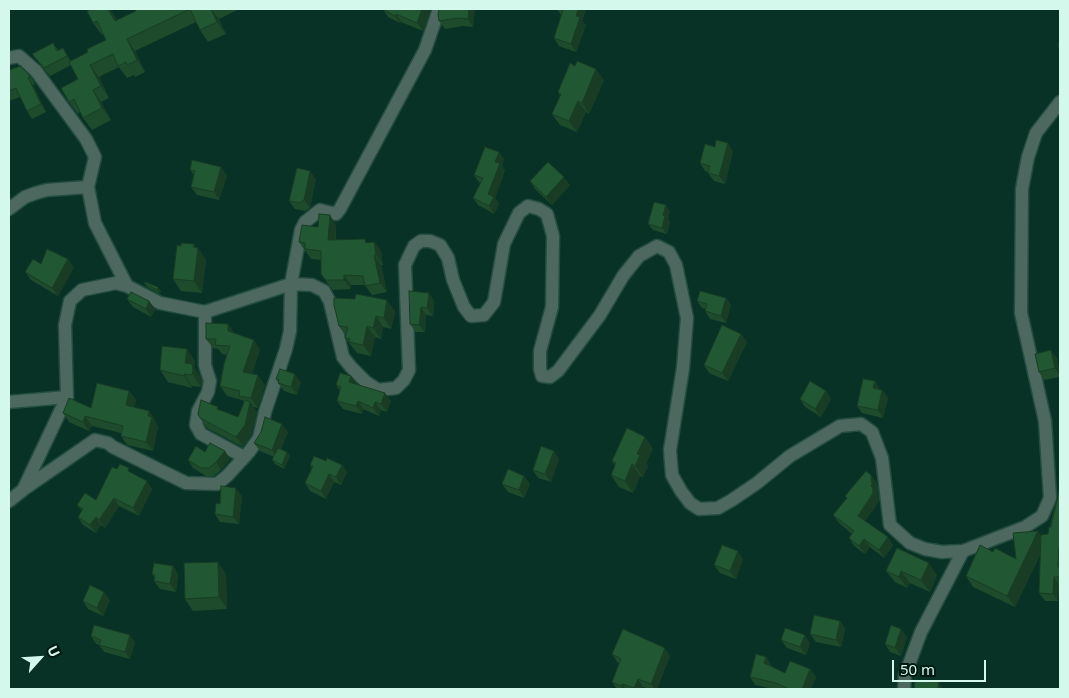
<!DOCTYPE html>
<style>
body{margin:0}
#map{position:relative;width:1069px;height:698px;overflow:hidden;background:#093227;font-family:"Noto Sans",sans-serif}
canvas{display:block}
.frame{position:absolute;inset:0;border:10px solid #d4f8eb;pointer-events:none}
.north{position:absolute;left:15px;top:633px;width:50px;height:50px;-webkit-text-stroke:4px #001911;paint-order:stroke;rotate:64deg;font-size:14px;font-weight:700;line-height:20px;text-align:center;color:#d4f8eb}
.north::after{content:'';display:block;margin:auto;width:18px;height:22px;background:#d4f8eb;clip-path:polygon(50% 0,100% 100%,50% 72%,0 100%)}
.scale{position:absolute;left:892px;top:660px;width:94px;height:22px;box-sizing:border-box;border:2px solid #d4f8eb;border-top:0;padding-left:6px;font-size:15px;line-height:18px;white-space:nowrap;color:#d4f8eb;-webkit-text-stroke:4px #001911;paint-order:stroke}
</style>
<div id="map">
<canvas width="1069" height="698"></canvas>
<div class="frame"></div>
<div class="north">U</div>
<div class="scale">50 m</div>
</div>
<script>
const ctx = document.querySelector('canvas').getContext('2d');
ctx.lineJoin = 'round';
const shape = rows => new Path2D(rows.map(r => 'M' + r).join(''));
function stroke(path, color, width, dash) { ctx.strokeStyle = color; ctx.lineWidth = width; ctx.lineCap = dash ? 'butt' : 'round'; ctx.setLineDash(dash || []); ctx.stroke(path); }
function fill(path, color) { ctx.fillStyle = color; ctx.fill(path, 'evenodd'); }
const minor = shape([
 [9,58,19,56,36,71,86,139,95,157,88,187,95,223,127,286],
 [9,209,25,197,36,193,47,190,88,187],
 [205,312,205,365,210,381,208,392,198,411,196,425,201,434,244,457],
 [9,402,67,397],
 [24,489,95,440,108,443,113,447,186,483,217,484,227,476,249,452,259,438,265,412,286,349,290,331,291,284,301,230,305,222,320,210,336,214,340,209,425,50,439,9],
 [9,501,23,490,67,397,65,325,70,301,82,290,116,283,127,286,160,303,205,312,291,284,312,285,324,291,330,302,343,357,351,367,366,382,378,390,396,388,404,380,409,370,405,265,414,246,421,241,430,241,440,245,448,258,453,280,464,307,471,316,484,315,494,302,504,244,519,213,528,206,539,209,547,214,553,236,552,307,540,351,540,369,542,376,550,377,558,371,600,315,623,276,639,256,657,246,669,252,676,265,687,318,683,368,670,450,672,475,681,491,690,503,699,509,718,508,732,500,757,483,790,456,840,426,861,424,872,432,882,458,890,525,910,543,925,549,942,552,963,551,1025,527,1042,516,1050,498,1045,421,1021,313,1022,189,1028,157,1036,133,1060,102],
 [904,689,905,675,921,632,963,551]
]);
stroke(minor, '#254e42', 15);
stroke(minor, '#4d695f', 12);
fill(shape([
 [134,9,239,9,219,19,226,34,208,42,200,30,196,22,135,51,145,72,135,77,134,75,127,78,119,67,99,77,109,98,101,102,111,120,92,130,83,118,80,112,78,114,69,102,78,79,71,65,50,76,32,54,53,43,58,50,63,48,71,61,88,52,106,40,104,34,102,35,93,23,114,15,117,20,136,11],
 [383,9,431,9,423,31,401,22,400,23,388,17],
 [439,9,474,9,473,27,463,26,445,29,439,21],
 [557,9,586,9,582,21,586,25,576,52,559,46,554,38,561,15],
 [9,70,30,76,35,84,33,85,46,112,32,119,27,111,20,97,9,101],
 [604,80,589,114,586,112,577,132,560,125,552,114,560,96,558,92],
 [733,151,725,184,714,181,708,173,708,172,705,171,700,163],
 [504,159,502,166,505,170,495,198,499,204,494,214,478,205,473,198,481,183,479,182,474,175],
 [190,170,227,175,219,200,197,195,191,187,194,175],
 [316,179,310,208,305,211,295,209,289,201],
 [530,181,570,185,552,205,535,189],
 [670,211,668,219,670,222,667,234,653,230,648,224],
 [336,225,336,240,368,243,374,242,381,251,383,265,381,265,387,292,372,295,365,285,351,285,351,289,333,290,328,284,321,274,321,260,311,259,299,242,318,227],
 [194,244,196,248,198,248,206,260,202,293,181,291,173,279,181,246],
 [41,264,74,267,58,296,31,280,25,272],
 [144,283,161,291,160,294,147,287],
 [429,293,434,301,433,316,426,315,425,332,416,332,410,324],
 [726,298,731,305,726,323,710,319,705,311,706,309,702,308,697,301],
 [127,299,149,301,155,309,151,317,133,307],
 [395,311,391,329,383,327,381,339,375,337,371,356,357,353,345,338,346,336,339,326],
 [228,324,234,333,260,349,252,374,265,385,258,408,253,407,257,412,251,435,243,447,207,428,200,418,221,410,238,417,244,402,242,400,227,396,220,386,227,355,222,354,218,349,213,348,206,339],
 [741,334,747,342,728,381,709,373,704,365],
 [1057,358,1060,377,1044,380,1039,372],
 [195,361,194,368,200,376,202,382,201,387,192,386,192,388,168,382,160,370],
 [276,379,301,382,297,395,284,391,278,383,278,382],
 [875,381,880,390,882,390,888,398,883,418,862,413,857,406],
 [356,384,391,401,387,412,381,410,379,416,363,409,362,414,343,409,337,401,340,391,336,385],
 [129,391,136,400,134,407,149,411,155,420,155,422,158,427,153,451,127,445,121,436,121,433,92,426,89,431,69,422,63,413,91,408],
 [826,391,831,399,821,417,805,407,800,399],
 [288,432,281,449,287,452,290,456,284,469,275,464,272,460,274,457,260,451,254,443],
 [653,448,646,464,648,466,643,477,640,476,633,493,619,487,611,475,615,466,612,461],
 [205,452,230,459,221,470,214,476,206,476,193,468,188,460],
 [559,459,551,482,538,478,533,470],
 [326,461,342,465,347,472,341,485,334,482,326,499,310,491,305,483,312,468,310,465],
 [117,469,133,474,152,489,139,516,119,506,105,528,101,525,96,533,83,525,78,517,82,511,77,505,96,500],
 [524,476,530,484,524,498,508,492,502,484],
 [877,483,878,492,877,494,878,496,879,501,865,521,893,545,884,558,870,547,865,554,854,546,849,538,852,534,839,523,833,515,847,498,845,496],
 [1060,486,1060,585,1059,585,1058,601,1045,601,1039,593,1041,553,1015,607,973,587,966,576,993,552,1016,559,1041,536,1048,534],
 [242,496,239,524,220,522,215,514,220,504],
 [897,548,937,575,930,592,910,583,907,588,895,582,886,571],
 [743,559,736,579,720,573,714,565],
 [173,566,178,574,176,592,160,589,154,581,155,578,152,574],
 [226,574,227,609,193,611,185,599],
 [110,600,103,616,88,609,83,601],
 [840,621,845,629,841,647,816,642,810,634],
 [91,636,135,642,130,659,104,652,99,645,96,644],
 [907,637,901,656,890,652,885,644],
 [781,640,810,643,806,655,787,648],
 [612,654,670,656,657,689,650,689,643,687,642,689,617,689,612,682,619,663,617,662],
 [766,657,771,665,771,667,785,673,810,669,816,677,811,689,774,689,755,685,750,677]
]), '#1d4b2c');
fill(shape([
 [108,9,110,9,114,15,123,33,115,21],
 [211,9,219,19,226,34,217,22],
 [422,9,431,9,423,31,417,23],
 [469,9,475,9,473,27,468,19],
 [578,9,586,9,582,21,586,25,576,52,571,44,576,16],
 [396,14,401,22,400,23,395,16],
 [127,39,135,51,145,72,137,60],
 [63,48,68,56,72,64,67,56],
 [90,65,99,77,109,98,101,86],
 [596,69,604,80,589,114,582,103],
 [28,77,33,85,46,112,41,104],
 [93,90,101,102,111,120,102,108],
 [578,101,586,112,577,132,569,121],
 [728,143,733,151,725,184,719,176],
 [499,152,504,159,502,166,505,170,495,198,499,204,494,214,489,206,488,194,495,162],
 [221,167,227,175,219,200,214,192],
 [310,171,316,179,310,208,304,200],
 [564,177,570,185,552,205,546,197],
 [666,205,670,211,668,219,670,222,667,234,662,228,663,215],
 [330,215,336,225,335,249,328,240],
 [374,242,381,251,383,265,376,255],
 [194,244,198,250,198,248,206,260,202,293,194,281],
 [374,255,381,265,387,292,380,283],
 [68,259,74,267,58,296,52,288],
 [344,275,351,285,351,289,344,280],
 [158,287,161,291,160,294,157,290],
 [429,293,434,301,433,316,427,308],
 [726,298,731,305,726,323,721,316],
 [387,300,395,311,391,329,384,318],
 [149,301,155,309,151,317,146,309],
 [421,307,426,315,425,332,419,325],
 [376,316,383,327,381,339,373,328],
 [228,324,235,334,228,331],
 [367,326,375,337,371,356,363,345],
 [741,334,747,342,728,381,722,373],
 [254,340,260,349,250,381,243,372],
 [187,349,195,361,194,368,200,376,202,382,201,387,185,363],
 [1051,350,1057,358,1060,376,1055,368],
 [184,374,192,386,192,388,184,376],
 [295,374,301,382,297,395,291,387],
 [258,375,265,385,258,408,251,398],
 [351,376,357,384,349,382],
 [875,381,880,389,879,396,873,388],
 [882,390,888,398,883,418,878,410],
 [129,391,136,400,132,415,126,405],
 [826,391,831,399,821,417,815,409],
 [385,393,391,401,387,412,381,404],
 [358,401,363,409,362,414,356,406],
 [250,402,257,412,251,435,243,447,236,437],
 [375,402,381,410,379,416,373,408],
 [149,411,155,420,155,422,158,427,153,451,146,442,148,416],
 [85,416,92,426,89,431,83,422],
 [282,424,288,432,278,458,272,450],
 [645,437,653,448,646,464,648,466,643,477,635,466,637,454],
 [225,451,230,459,221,470,216,462],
 [554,451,559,459,551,482,545,474],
 [287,452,290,456,284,469,282,465],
 [632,464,640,476,633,493,625,481],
 [342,465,347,472,341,485,336,477],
 [329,474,334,482,326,499,321,491],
 [871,475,877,483,878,492,877,494,878,496,879,501,863,524,858,516,871,486],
 [524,476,530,484,524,498,519,490],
 [147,481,152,489,139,516,133,508],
 [236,488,242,496,239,524,233,517],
 [114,498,119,506,105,528,99,520],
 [96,517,101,525,96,533,90,525],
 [1038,531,1046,542,1015,607,1007,596],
 [888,537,893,545,884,558,879,550],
 [864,539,870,547,865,554,859,546],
 [1059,546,1060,548,1060,570,1058,567],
 [738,551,743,559,736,579,730,571],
 [218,562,226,574,227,609,219,597],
 [929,563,937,575,930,592,921,580],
 [173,566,178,574,176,592,170,584],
 [901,571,910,583,907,588,899,577],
 [1054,577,1059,585,1058,601,1053,594],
 [104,592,110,600,103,616,97,608],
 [840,621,845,629,841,647,836,640],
 [901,629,907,637,901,656,895,648],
 [130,635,135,642,130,659,125,652],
 [805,635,810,643,806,655,800,647],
 [665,648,670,656,657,689,655,689,651,684],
 [766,657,771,665,769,671,764,663],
 [810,669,816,677,811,689,802,689],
 [638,679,643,687,642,689,635,689,634,688],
 [939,682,943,689,938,689],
 [622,684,626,689,623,689,621,686]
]), '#183d24');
const building = shape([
 [92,9,108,9,115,21,136,11,134,9,190,9,127,39,137,60,127,65,126,62,118,66,113,54,90,65,101,86,93,90,102,108,83,118,74,99,69,102,61,88,78,79,69,62,88,52,87,49,106,40,97,21,93,23,87,11,92,9],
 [190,9,211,9,217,22,200,30,190,9],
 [383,9,422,9,417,23,396,14,395,16,383,9],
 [439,9,469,9,468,19,458,18,439,21,438,14,439,9],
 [561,9,578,9,576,16,580,17,571,44,554,38,563,10,561,9],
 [53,43,57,51,63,48,67,56,44,68,32,54,53,43],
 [1060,43,1060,51,1058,44,1060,43],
 [577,61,596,69,582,103,578,101,569,121,552,114,561,94,558,92,570,63,575,66,577,61],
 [21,66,30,76,28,77,41,104,27,111,16,88,9,91,9,70,21,66],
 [716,140,728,143,719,176,708,173,710,166,700,163,705,144,715,147,716,140],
 [485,147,499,152,495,162,500,163,488,194,494,197,489,206,473,198,483,178,474,175,485,147],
 [192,160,221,167,214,192,191,187,195,171,190,170,192,160],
 [548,162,564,177,546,197,530,181,548,162],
 [297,168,310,171,304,200,300,203,289,201,297,168],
 [654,202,666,205,663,215,665,216,662,228,648,224,654,202],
 [319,214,330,215,328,240,365,239,366,243,374,242,376,255,374,255,380,283,365,286,363,276,344,275,344,280,326,280,321,274,321,251,305,249,305,243,299,242,302,225,318,227,319,214],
 [181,243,194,244,193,247,198,248,194,281,173,279,177,245,181,246,181,243],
 [47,249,68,259,52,288,25,272,33,259,41,264,47,249],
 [145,282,158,287,157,290,144,283,145,282],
 [409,291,429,293,427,308,421,307,419,325,410,324,409,291],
 [700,291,726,298,721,316,705,311,707,304,697,301,700,291],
 [131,292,149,301,146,309,127,299,131,292],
 [356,294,387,300,384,318,376,316,373,328,367,326,363,345,349,342,350,339,345,338,348,327,339,326,334,305,334,298,355,299,356,294],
 [206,323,228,324,228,331,254,340,243,372,258,375,251,398,239,396,240,391,220,386,224,364,230,346,215,345,216,339,206,339,206,323],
 [722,325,741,334,722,373,704,365,722,325],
 [162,346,187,349,185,363,192,364,193,370,192,375,184,374,184,376,160,370,162,346],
 [1051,350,1055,368,1039,372,1035,354,1051,350],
 [280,369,295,374,291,387,278,383,279,380,276,379,280,369],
 [340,373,351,376,349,382,385,393,381,404,375,402,373,408,358,401,356,406,337,401,341,387,336,385,340,373],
 [863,379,875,381,873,388,882,390,878,410,857,406,863,379],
 [810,381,826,391,815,409,800,399,810,381],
 [97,383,129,391,126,405,149,411,148,416,152,417,146,442,121,436,123,426,85,416,83,422,63,413,69,398,91,408,97,383],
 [201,400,218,407,217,409,238,417,245,400,250,402,245,425,236,437,200,418,198,414,201,400],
 [265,417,282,424,272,450,254,443,261,432,265,417],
 [627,428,645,437,637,454,640,455,635,466,632,464,625,481,611,475,616,463,612,461,627,428],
 [210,443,225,451,216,462,209,468,201,468,188,460,196,446,205,452,210,443],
 [541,446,554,451,545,474,533,470,541,446],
 [278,448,287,452,282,465,272,460,278,448],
 [314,456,326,461,327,458,342,465,336,477,329,474,321,491,305,483,313,466,310,465,314,456],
 [120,464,129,468,128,471,147,481,133,508,114,498,99,520,96,517,90,525,78,517,83,509,77,505,85,493,96,500,112,467,117,469,120,464],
 [508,469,524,476,519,490,502,484,508,469],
 [866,471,871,475,872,484,871,486,873,488,873,493,858,516,888,537,879,550,864,539,859,546,849,538,854,531,833,515,847,498,845,496,866,471],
 [221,486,236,488,233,517,215,514,216,503,220,504,221,486],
 [1060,486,1060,546,1059,546,1058,567,1060,567,1060,577,1054,577,1053,594,1039,593,1041,535,1048,534,1049,527,1051,527,1060,486],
 [1038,531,1007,596,966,576,980,545,993,552,995,548,1016,559,1013,533,1038,531],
 [722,545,738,551,730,571,714,565,722,545],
 [897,548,929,563,921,580,901,571,899,577,886,571,897,548],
 [218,562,219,597,185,599,184,563,218,562],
 [154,563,173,566,170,584,154,581,155,575,152,574,154,563],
 [90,585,104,592,97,608,83,601,90,585],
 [814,615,840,621,836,640,810,634,814,615],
 [94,625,130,635,125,652,99,645,101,640,91,636,94,625],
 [891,625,901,629,895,648,885,644,891,625],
 [785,628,805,635,800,647,781,640,785,628],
 [623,629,665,648,651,684,638,679,634,688,622,684,621,686,612,682,621,659,612,654,623,629],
 [756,654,766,657,764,663,785,673,790,661,810,669,802,689,789,689,776,683,750,677,756,654],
 [915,680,939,682,938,689,914,689,915,680]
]);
fill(building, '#225733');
stroke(building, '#183d24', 1);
</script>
